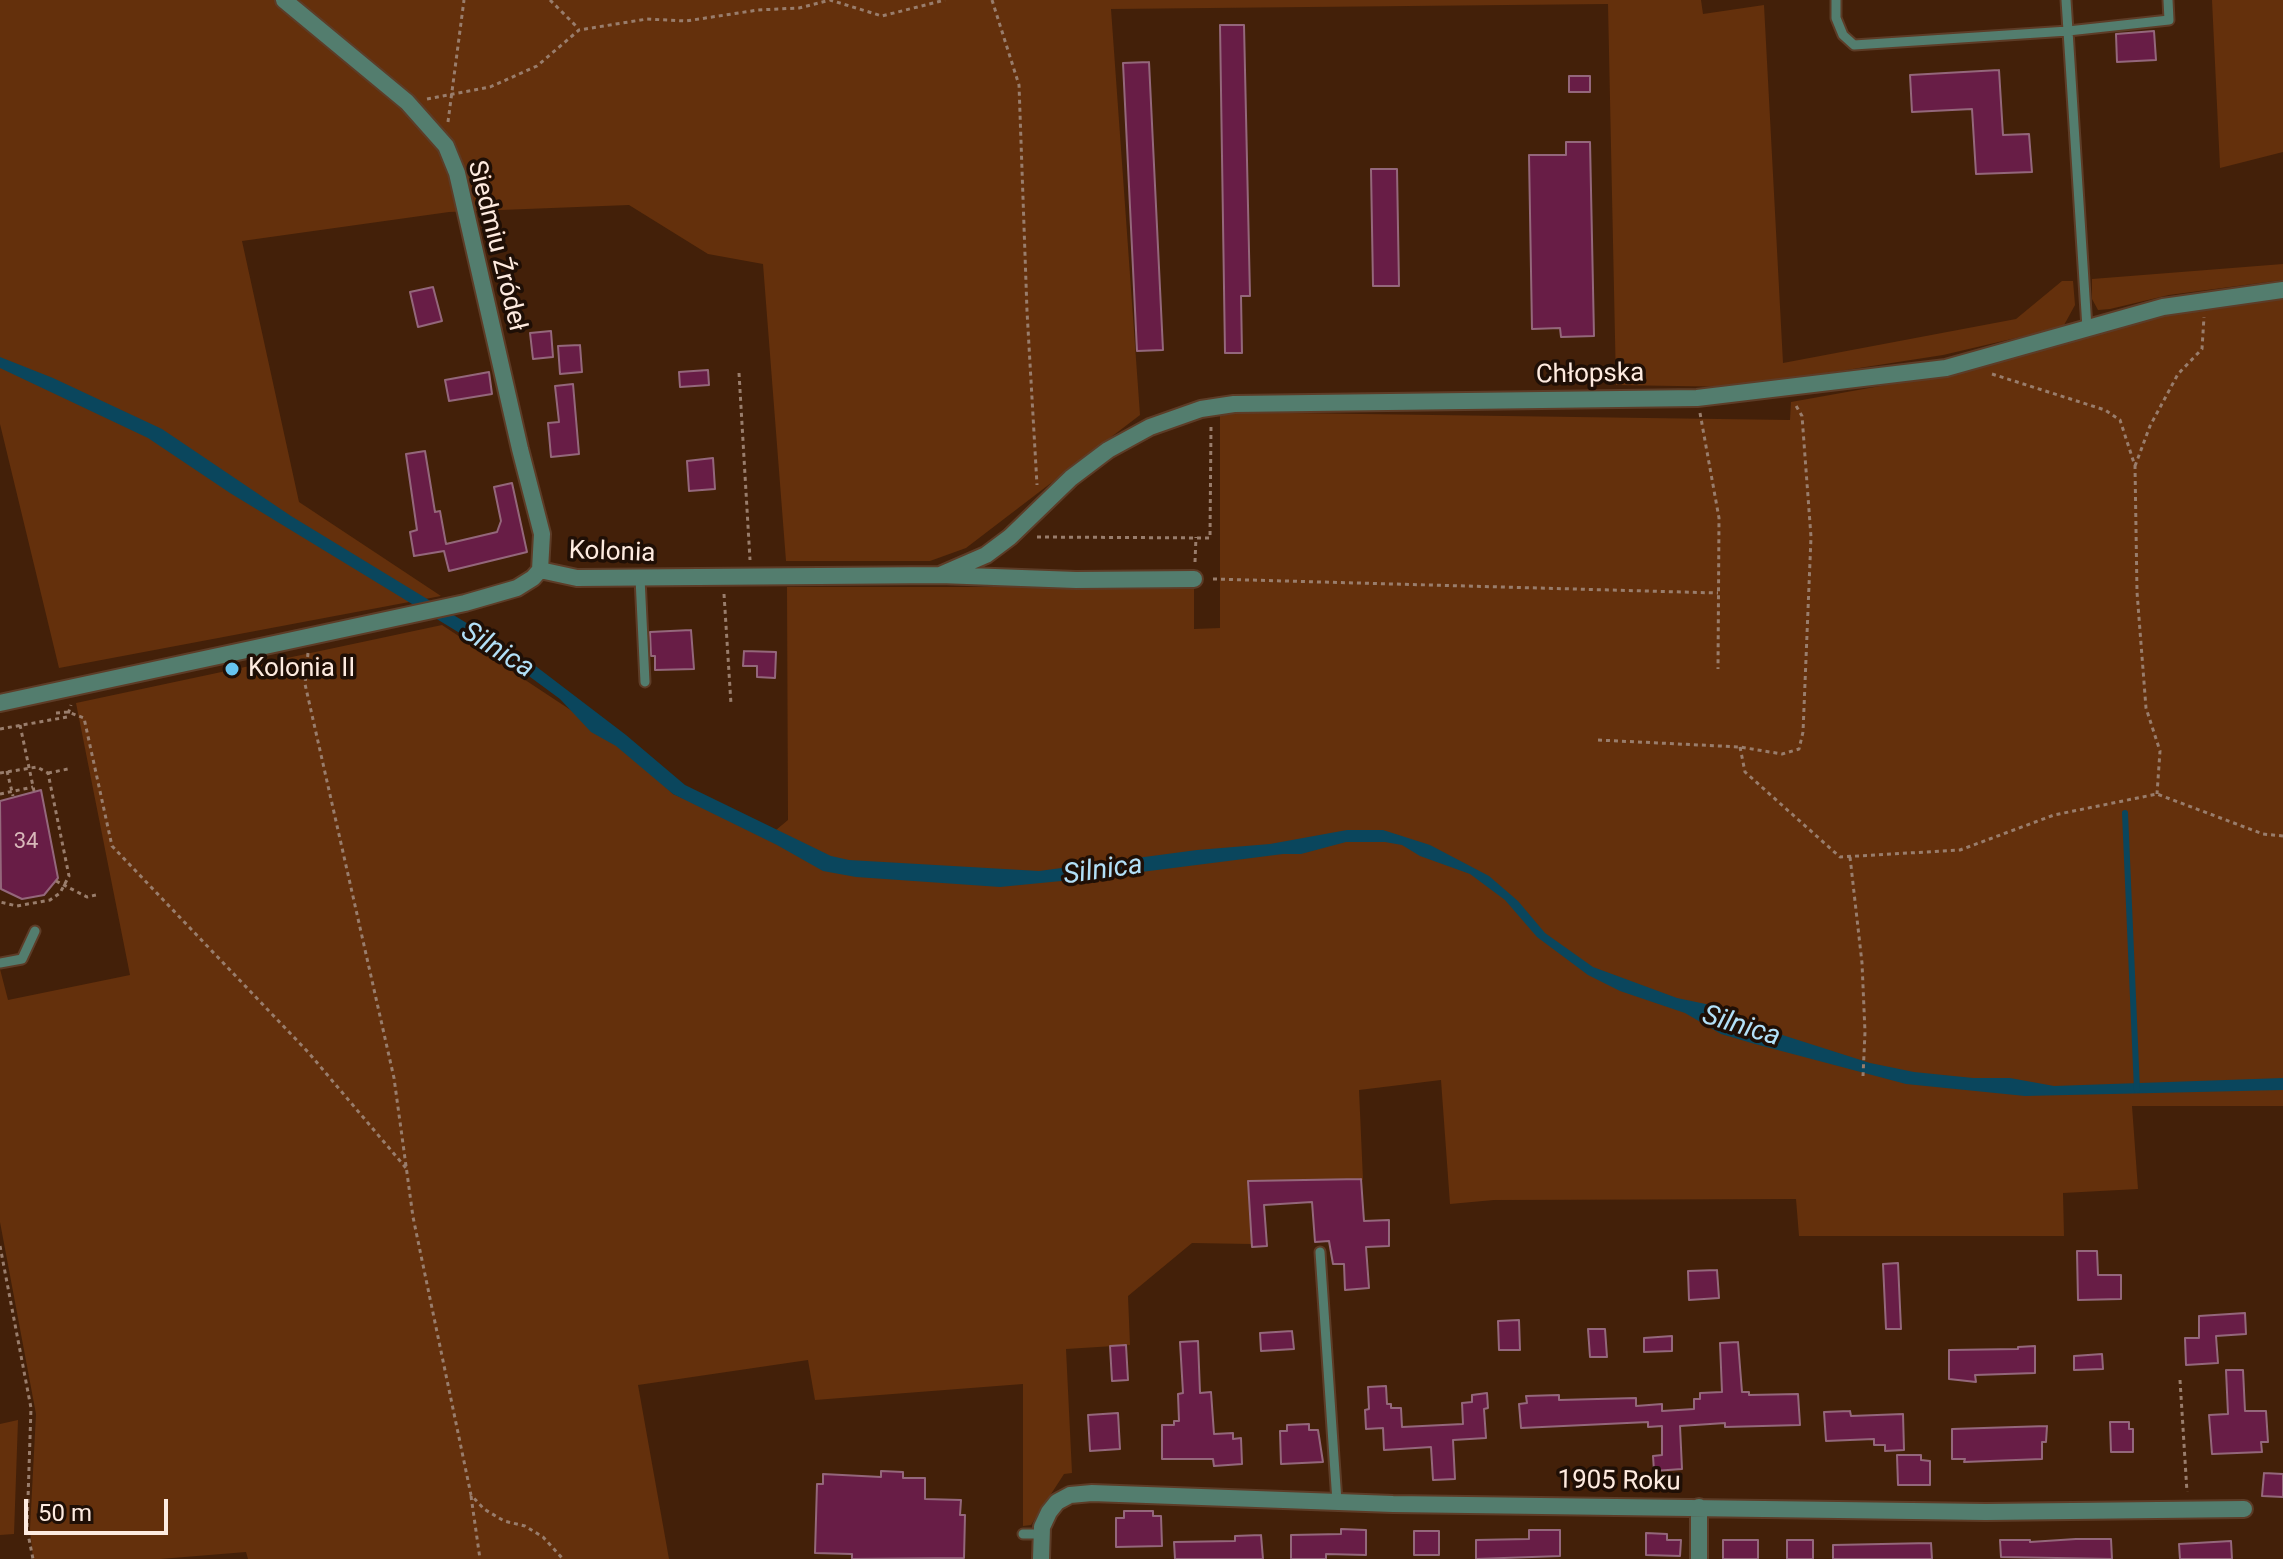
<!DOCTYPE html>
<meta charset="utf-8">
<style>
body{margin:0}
#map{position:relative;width:2283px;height:1559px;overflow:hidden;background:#432009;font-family:Roboto,sans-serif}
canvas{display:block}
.scale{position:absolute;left:24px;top:1499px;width:144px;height:36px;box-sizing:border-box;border:4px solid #feebe0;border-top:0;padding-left:10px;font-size:24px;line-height:28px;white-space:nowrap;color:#feebe0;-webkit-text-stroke:6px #1f0f06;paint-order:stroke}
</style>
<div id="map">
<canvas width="2283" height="1559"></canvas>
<div class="scale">50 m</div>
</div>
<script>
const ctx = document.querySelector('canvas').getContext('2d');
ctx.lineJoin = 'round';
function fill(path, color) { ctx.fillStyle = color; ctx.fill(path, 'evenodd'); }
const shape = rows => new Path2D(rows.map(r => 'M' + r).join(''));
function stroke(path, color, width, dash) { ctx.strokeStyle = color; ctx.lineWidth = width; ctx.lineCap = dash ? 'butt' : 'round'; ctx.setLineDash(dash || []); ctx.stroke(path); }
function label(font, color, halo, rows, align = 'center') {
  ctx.font = font + ' Roboto,sans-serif'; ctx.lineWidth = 7; ctx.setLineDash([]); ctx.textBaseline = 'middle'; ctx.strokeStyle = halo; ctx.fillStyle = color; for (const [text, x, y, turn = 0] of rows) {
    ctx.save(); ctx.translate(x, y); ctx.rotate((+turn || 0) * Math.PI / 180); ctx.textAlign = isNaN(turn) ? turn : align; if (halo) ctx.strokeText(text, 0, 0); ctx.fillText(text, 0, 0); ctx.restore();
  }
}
fill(shape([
 [0,0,1701,0,1703,14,1764,5,1783,363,2016,319,2062,281,2073,281,2075,305,2063,327,1943,355,1737,387,1616,385,1608,4,1111,9,1140,415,966,548,930,561,786,561,763,264,708,254,629,205,449,212,242,241,299,502,441,596,59,668,0,424],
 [2212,0,2283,0,2283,152,2220,168],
 [2283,264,2283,280,2169,295,2110,309,2098,310,2092,299,2092,279],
 [2283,294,2283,1106,2132,1106,2138,1189,2063,1193,2064,1236,1799,1236,1796,1199,1494,1200,1450,1204,1441,1080,1359,1090,1363,1180,1248,1184,1252,1244,1192,1243,1128,1296,1130,1345,1066,1349,1072,1473,1064,1474,1031,1525,1023,1526,1023,1384,815,1400,808,1360,638,1385,669,1559,248,1559,246,1552,160,1559,33,1559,30,1529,36,1414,0,1222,0,969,8,1000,130,975,76,703,442,625,616,740,673,794,770,835,788,820,787,587,1194,587,1194,629,1220,628,1220,412,1790,420,1791,402,1936,376,2162,312],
 [18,1420,14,1534,0,1535,0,1424]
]), '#64300c');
fill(shape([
 [0,357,53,378,162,429,291,516,529,661,626,735,685,785,831,856,849,860,1039,871,1197,850,1270,844,1347,830,1383,830,1430,845,1489,876,1518,901,1545,933,1593,967,1677,998,1725,1008,1751,1025,1870,1063,1914,1072,1973,1078,2010,1078,2054,1086,2283,1078,2283,1090,2025,1096,1906,1084,1755,1044,1721,1034,1685,1013,1620,991,1588,975,1537,937,1505,900,1470,874,1420,856,1402,845,1385,842,1346,842,1301,854,1283,854,1102,877,1000,887,856,877,823,871,777,845,673,794,616,746,591,732,560,699,522,671,230,493,148,438,0,368]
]), '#0a465d');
stroke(shape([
 [2125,813,2137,1090]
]), '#0a465d', 6);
const building = shape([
 [1220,25,1244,25,1250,296,1241,296,1242,353,1225,353,1220,25],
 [2154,31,2156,60,2117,62,2116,34,2154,31],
 [1149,62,1163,350,1137,351,1123,63,1149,62],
 [1999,70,2003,135,2029,134,2032,172,1976,174,1972,109,1912,112,1910,75,1999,70],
 [1569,76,1590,76,1590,92,1569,92,1569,76],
 [1566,142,1590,142,1594,336,1561,337,1560,328,1532,329,1529,155,1566,155,1566,142],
 [1371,169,1397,169,1399,286,1373,286,1371,169],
 [433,287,442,321,418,327,410,292,433,287],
 [551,331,553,357,533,359,530,333,551,331],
 [580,345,582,372,560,374,558,346,580,345],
 [708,370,709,385,680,387,679,372,708,370],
 [489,372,492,394,449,401,445,380,489,372],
 [573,384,579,454,551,457,548,423,559,422,555,386,573,384],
 [425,451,435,512,440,511,446,544,497,532,501,521,494,487,512,483,527,552,449,571,444,551,414,556,410,532,417,530,406,454,425,451],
 [713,458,715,489,689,491,687,461,713,458],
 [691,630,694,669,655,670,655,656,651,656,650,632,691,630],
 [744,651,776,652,775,678,757,677,757,666,743,666,744,651],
 [41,790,58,878,44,895,22,899,1,889,0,801,41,790],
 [1361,1179,1364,1221,1389,1220,1389,1246,1366,1247,1369,1288,1345,1290,1344,1264,1333,1264,1329,1241,1315,1242,1312,1202,1264,1205,1267,1246,1252,1247,1248,1181,1361,1179],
 [2077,1251,2097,1251,2098,1275,2121,1275,2121,1299,2078,1300,2077,1251],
 [1898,1263,1901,1329,1886,1329,1883,1264,1898,1263],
 [1717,1270,1719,1298,1689,1300,1688,1271,1717,1270],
 [2245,1313,2246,1334,2216,1336,2218,1363,2186,1365,2185,1338,2199,1338,2199,1316,2245,1313],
 [1519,1320,1520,1350,1499,1350,1498,1321,1519,1320],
 [1588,1329,1605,1329,1607,1357,1590,1357,1588,1329],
 [1292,1331,1294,1349,1261,1351,1260,1333,1292,1331],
 [1672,1336,1672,1351,1644,1352,1644,1338,1672,1336],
 [1198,1341,1200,1393,1211,1392,1214,1434,1233,1433,1233,1439,1241,1438,1242,1464,1214,1466,1213,1459,1162,1459,1162,1425,1174,1425,1174,1421,1179,1421,1178,1394,1183,1393,1180,1342,1198,1341],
 [1738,1342,1742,1392,1749,1392,1749,1395,1798,1394,1800,1425,1725,1427,1725,1423,1680,1426,1682,1469,1654,1471,1653,1456,1662,1455,1662,1426,1648,1427,1648,1422,1521,1428,1519,1404,1527,1403,1526,1396,1559,1395,1559,1400,1636,1398,1636,1406,1662,1404,1662,1411,1694,1409,1694,1399,1700,1399,1700,1393,1722,1392,1720,1343,1738,1342],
 [1126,1345,1128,1380,1112,1381,1110,1346,1126,1345],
 [2035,1346,2035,1373,1975,1375,1976,1382,1949,1379,1949,1350,2018,1349,2018,1347,2035,1346],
 [2102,1354,2103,1369,2074,1370,2074,1356,2102,1354],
 [2226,1370,2243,1370,2245,1411,2266,1411,2268,1442,2261,1442,2262,1452,2212,1454,2209,1415,2228,1414,2226,1370],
 [1386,1386,1387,1404,1391,1404,1391,1408,1401,1408,1402,1427,1463,1424,1462,1403,1472,1402,1472,1395,1487,1393,1488,1408,1484,1409,1486,1438,1453,1440,1455,1479,1433,1480,1431,1447,1384,1450,1383,1428,1366,1429,1365,1410,1369,1409,1368,1387,1386,1386],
 [1850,1411,1851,1416,1903,1414,1904,1450,1885,1451,1885,1445,1874,1445,1874,1439,1826,1441,1824,1412,1850,1411],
 [1118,1413,1120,1449,1090,1451,1088,1415,1118,1413],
 [2110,1422,2129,1422,2129,1429,2133,1429,2133,1452,2111,1452,2110,1422],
 [1309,1424,1309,1430,1318,1430,1323,1462,1281,1464,1280,1431,1287,1431,1287,1425,1309,1424],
 [2047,1426,2046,1442,2042,1442,2042,1459,1964,1462,1965,1459,1952,1459,1952,1429,2047,1426],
 [1897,1455,1921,1455,1921,1460,1930,1461,1930,1485,1898,1485,1897,1455],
 [881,1471,903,1472,903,1478,925,1478,925,1499,961,1500,960,1515,965,1515,964,1558,852,1559,852,1554,815,1553,817,1484,823,1484,823,1474,881,1477,881,1471],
 [2264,1473,2283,1474,2283,1497,2262,1496,2264,1473],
 [1124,1511,1153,1511,1153,1516,1161,1516,1162,1546,1116,1547,1116,1518,1124,1518,1124,1511],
 [1341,1529,1366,1530,1366,1555,1326,1554,1326,1559,1291,1559,1291,1535,1341,1534,1341,1529],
 [1529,1530,1560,1530,1560,1556,1476,1559,1476,1540,1529,1539,1529,1530],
 [1414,1531,1439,1531,1439,1555,1414,1555,1414,1531],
 [1646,1533,1667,1534,1667,1540,1681,1540,1680,1556,1646,1555,1646,1533],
 [1261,1535,1263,1559,1175,1559,1174,1542,1235,1541,1235,1536,1261,1535],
 [2076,1539,2111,1539,2112,1559,2001,1557,2000,1540,2030,1540,2030,1542,2076,1539],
 [1723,1540,1758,1540,1758,1559,1723,1559,1723,1540],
 [1787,1540,1813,1540,1813,1559,1787,1559,1787,1540],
 [2231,1541,2232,1559,2180,1559,2179,1544,2231,1541],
 [1931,1543,1932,1559,1833,1559,1833,1545,1931,1543]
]);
fill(building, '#681d46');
stroke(building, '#94677b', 2);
const service = shape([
 [1836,0,1836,18,1843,35,1854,45,2068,31,2087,328],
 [2066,0,2068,31,2169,20,2168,0],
 [640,578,645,682],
 [0,963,22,959,35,931],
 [1320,1252,1337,1502],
 [1023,1534,1042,1534]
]);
const minor = shape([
 [284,0,407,102,446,146,457,173,520,449,542,534,540,570],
 [540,570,577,578,940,575,1076,580,1194,579],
 [940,575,986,555,1010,537,1071,478,1108,450,1150,427,1201,409,1234,404,1697,398,1946,368,2163,307,2283,290],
 [0,703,465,603,517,588,533,578,540,570],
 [1699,1507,1699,1559],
 [1041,1559,1042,1527,1049,1512,1057,1502,1070,1495,1092,1493,1393,1504,1986,1512,2244,1509]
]);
stroke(service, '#5d3c27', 13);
stroke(minor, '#5d3c27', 20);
stroke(shape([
 [550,0,578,28],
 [992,0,1019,85,1027,311,1037,485],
 [427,99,490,87,537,66,579,30,647,19,686,21,758,10,799,8,830,0,882,16,945,0],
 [448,122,464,0],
 [739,373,750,560],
 [1992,374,2105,410,2120,420,2135,466,2137,592,2146,708,2160,751,2157,794],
 [1700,413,1719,518,1718,669],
 [2135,466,2150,426,2178,374,2202,349,2204,317],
 [1037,537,1210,538,1211,426],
 [1195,562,1196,537],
 [1213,579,1718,593],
 [724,594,731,704],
 [308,653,305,684,394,1078,413,1217,471,1495,484,1509,504,1521,525,1526,543,1537,563,1559],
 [56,713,68,712,84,718,112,846,308,1052,406,1168],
 [20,725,34,791],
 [0,729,67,717,71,705],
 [1598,740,1740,747,1782,754,1799,749,1803,732,1811,537,1802,416,1795,404],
 [1740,747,1745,772,1840,857,1960,850,2054,815,2157,794,2263,834,2283,836],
 [7,771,13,796],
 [0,773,37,767,48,773,69,876,60,893,50,900,17,906,0,902],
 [48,773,68,769],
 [0,794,33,787],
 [1850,857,1862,963,1865,1032,1863,1076],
 [56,881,87,897,96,895],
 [0,1246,31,1408,27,1529,33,1559],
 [2180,1380,2187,1492],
 [471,1496,480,1559]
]), '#997d6c', 3, [4, 4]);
stroke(service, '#537d6e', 9);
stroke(minor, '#537d6e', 16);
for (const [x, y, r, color] of [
 [232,669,8,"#67c4f0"]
]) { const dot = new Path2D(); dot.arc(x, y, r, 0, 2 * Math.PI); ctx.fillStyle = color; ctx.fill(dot); stroke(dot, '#1f0f06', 3); }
label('22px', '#d8b8ba', null, [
 ["34",26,842]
]);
label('26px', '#feebe0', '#1f0f06', [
 ["Siedmiu Źródeł",496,246,76],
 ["Chłopska",1590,375,-1],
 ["Kolonia",612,553,2],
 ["1905 Roku",1619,1482,1]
]);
label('26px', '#feebe0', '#1f0f06', [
 ["Kolonia II",248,669]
], 'left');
label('italic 28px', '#b2e0f8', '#1f0f06', [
 ["Silnica",497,651,32],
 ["Silnica",1103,871,-8],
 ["Silnica",1741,1027,17]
]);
</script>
